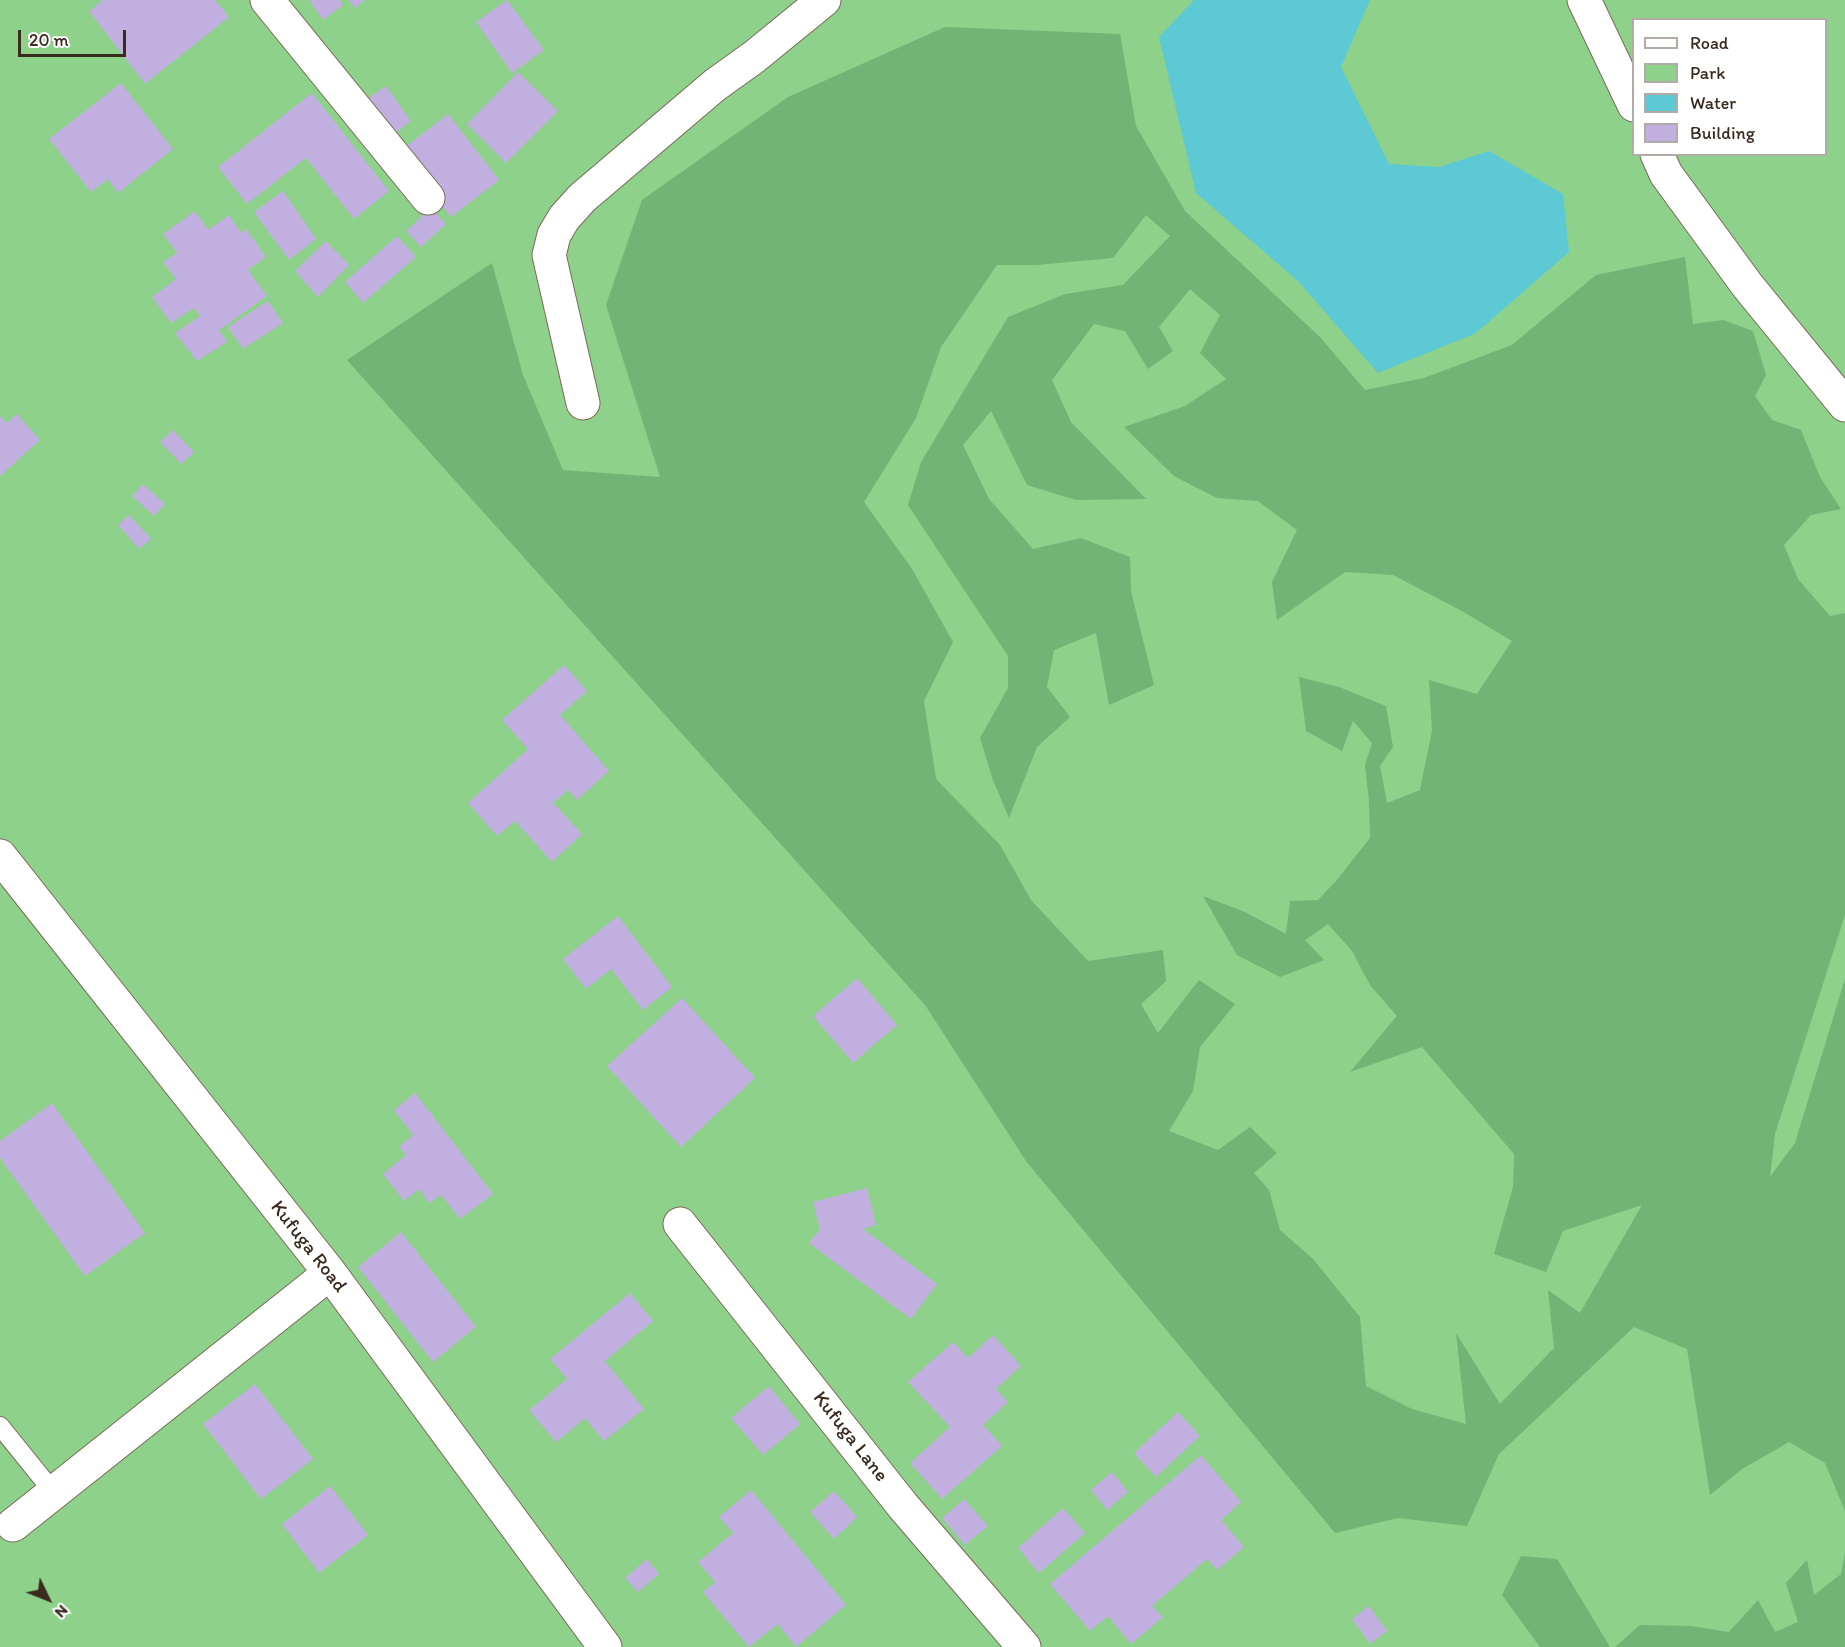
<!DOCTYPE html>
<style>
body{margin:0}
#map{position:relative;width:1845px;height:1647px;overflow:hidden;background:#eae3c3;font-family:Itim,sans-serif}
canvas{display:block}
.legend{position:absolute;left:1632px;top:18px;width:195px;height:138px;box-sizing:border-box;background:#fff;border:2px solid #b1aaa5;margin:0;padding:8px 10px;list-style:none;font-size:18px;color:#3b2a1e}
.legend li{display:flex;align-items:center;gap:12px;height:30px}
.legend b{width:30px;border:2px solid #b1aaa5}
.north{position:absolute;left:18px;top:1569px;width:60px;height:60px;-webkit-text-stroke:4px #fff;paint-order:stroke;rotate:133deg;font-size:16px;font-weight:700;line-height:24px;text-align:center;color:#3b2a1e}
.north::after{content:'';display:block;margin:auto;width:21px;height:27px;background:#3b2a1e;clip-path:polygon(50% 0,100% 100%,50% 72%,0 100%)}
.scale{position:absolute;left:18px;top:30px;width:108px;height:27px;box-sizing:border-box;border:3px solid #3b2a1e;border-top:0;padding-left:8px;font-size:18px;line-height:21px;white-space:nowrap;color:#3b2a1e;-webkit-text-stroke:4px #fff;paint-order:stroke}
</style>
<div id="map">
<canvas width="1845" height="1647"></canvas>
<ul class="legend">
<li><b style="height:8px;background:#fff"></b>Road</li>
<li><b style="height:16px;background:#8dd18a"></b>Park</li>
<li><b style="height:16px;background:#5dc9d5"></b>Water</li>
<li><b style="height:16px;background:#c1b0df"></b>Building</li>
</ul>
<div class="north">N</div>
<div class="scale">20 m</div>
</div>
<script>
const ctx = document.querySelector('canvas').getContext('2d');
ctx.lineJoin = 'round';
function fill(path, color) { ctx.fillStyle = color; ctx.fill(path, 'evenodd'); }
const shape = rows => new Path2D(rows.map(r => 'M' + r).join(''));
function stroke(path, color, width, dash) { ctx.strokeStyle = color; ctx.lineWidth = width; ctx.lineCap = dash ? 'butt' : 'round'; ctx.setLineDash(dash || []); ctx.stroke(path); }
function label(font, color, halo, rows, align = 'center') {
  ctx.font = font + ' Itim,sans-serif'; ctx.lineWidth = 4.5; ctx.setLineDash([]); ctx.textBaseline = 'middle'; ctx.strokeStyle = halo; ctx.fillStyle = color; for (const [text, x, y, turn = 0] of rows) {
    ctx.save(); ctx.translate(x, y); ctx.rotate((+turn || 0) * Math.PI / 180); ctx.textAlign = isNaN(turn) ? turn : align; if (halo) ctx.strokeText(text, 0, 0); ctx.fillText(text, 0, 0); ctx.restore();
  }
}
fill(shape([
 [0,0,1845,0,1845,1647,0,1647],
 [1634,20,1826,20,1826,154,1634,154]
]), '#8dd18a');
fill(shape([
 [945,27,1120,34,1136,126,1185,211,1320,337,1365,390,1424,378,1512,345,1596,275,1685,257,1693,324,1723,320,1753,331,1766,375,1755,396,1772,420,1801,430,1820,477,1841,509,1811,515,1784,545,1798,579,1830,616,1845,613,1845,915,1775,1134,1770,1177,1795,1143,1845,979,1845,1511,1825,1463,1789,1442,1742,1469,1710,1495,1687,1349,1634,1327,1499,1454,1467,1526,1398,1518,1335,1533,1026,1161,925,1005,347,360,492,263,523,375,563,470,660,477,606,305,642,200,788,97],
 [1146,215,1170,236,1123,285,1065,294,1008,317,921,462,908,505,1008,656,1008,688,980,738,993,780,1009,818,1037,747,1070,717,1047,687,1054,650,1096,633,1109,705,1154,685,1131,591,1130,557,1081,538,1033,549,989,499,963,445,991,411,1027,485,1076,500,1146,499,1071,422,1052,380,1094,324,1125,331,1148,369,1173,351,1159,327,1190,289,1220,315,1200,353,1226,379,1185,406,1124,427,1174,476,1217,498,1258,501,1297,530,1272,582,1277,620,1345,572,1393,575,1462,611,1512,641,1477,694,1429,680,1432,731,1420,790,1387,803,1380,766,1393,747,1386,706,1339,687,1299,677,1306,731,1342,751,1353,721,1372,743,1365,765,1369,801,1370,838,1336,881,1318,900,1290,901,1286,934,1245,912,1203,896,1237,955,1280,977,1324,960,1305,940,1328,924,1352,951,1370,985,1397,1016,1350,1072,1422,1047,1514,1154,1513,1187,1494,1254,1546,1272,1563,1231,1642,1205,1580,1313,1548,1290,1554,1348,1500,1404,1456,1333,1466,1424,1412,1409,1366,1386,1360,1317,1313,1259,1280,1230,1269,1190,1254,1173,1277,1153,1250,1127,1218,1150,1169,1131,1193,1091,1200,1047,1235,1004,1199,980,1158,1033,1141,1004,1166,981,1163,950,1088,961,1031,900,1000,845,936,779,924,701,953,642,912,569,864,502,916,418,941,347,997,265,1036,265,1113,258],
 [1845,1552,1845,1647,1615,1647,1640,1625,1691,1626,1729,1632,1758,1600,1775,1632,1798,1622,1786,1583,1807,1560,1814,1595,1841,1574],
 [1521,1556,1557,1559,1610,1647,1540,1647,1502,1595]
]), '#72b376');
fill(shape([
 [1194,0,1370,0,1341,67,1389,164,1439,167,1489,151,1563,194,1569,252,1476,333,1378,373,1298,281,1196,193,1159,37]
]), '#5dc9d5');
fill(shape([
 [103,0,215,0,229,17,145,84,89,11],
 [309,0,340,0,343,5,323,20],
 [349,0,365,0,355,8],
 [507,0,544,50,512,73,476,22],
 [518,72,558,111,506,163,467,124],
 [121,83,173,149,118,193,108,179,91,192,49,139],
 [386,86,411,121,385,140,360,104],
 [312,93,389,191,354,219,306,158,247,204,218,167],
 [448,114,499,180,451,217,400,151],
 [283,191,316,239,289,260,254,212],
 [431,208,446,224,421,247,406,231],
 [195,211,208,230,229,215,241,233,246,229,266,257,248,270,267,296,219,330,227,342,197,361,175,333,200,316,194,308,171,323,152,297,176,279,163,262,177,253,163,234],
 [397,236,416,257,363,303,345,282],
 [326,241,349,265,318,297,295,271],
 [268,301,283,323,243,349,228,327],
 [17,414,40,440,0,476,0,416,7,423],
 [173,430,194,452,181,464,160,442],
 [143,484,165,504,154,516,132,496],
 [129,515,151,539,139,549,118,525],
 [564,665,587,691,560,715,609,771,577,800,568,790,553,803,582,834,552,862,515,821,497,836,468,803,528,749,502,720],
 [618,916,672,987,643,1010,611,969,586,989,563,959],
 [857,978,897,1025,853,1063,813,1016],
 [682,998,755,1078,681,1147,607,1066],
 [415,1093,493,1194,460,1219,441,1195,429,1203,419,1189,404,1201,383,1174,406,1155,399,1147,413,1135,394,1110],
 [52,1103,145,1233,85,1276,0,1158,0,1141],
 [867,1188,876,1225,863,1229,937,1284,911,1319,809,1243,820,1229,813,1202],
 [401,1232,476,1327,433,1362,358,1267],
 [630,1293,653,1321,605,1361,644,1409,604,1441,585,1418,556,1442,529,1410,567,1379,550,1359],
 [993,1335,1021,1366,996,1389,1008,1402,983,1425,1002,1446,942,1499,910,1463,950,1427,908,1382,953,1342,968,1358],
 [255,1384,313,1459,261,1499,203,1424],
 [769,1386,800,1424,763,1455,731,1418],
 [1178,1412,1200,1436,1156,1477,1134,1453],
 [1201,1455,1241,1502,1221,1520,1244,1547,1217,1570,1207,1559,1152,1606,1163,1617,1131,1644,1108,1616,1090,1631,1050,1584],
 [1112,1472,1128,1492,1107,1510,1091,1490],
 [330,1486,368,1535,319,1573,282,1524],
 [751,1490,846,1605,796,1647,778,1624,749,1647,703,1592,715,1582,698,1562,733,1533,719,1517],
 [834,1491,857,1517,834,1539,810,1512],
 [964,1499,988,1526,965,1545,942,1518],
 [1063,1508,1085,1533,1039,1573,1018,1548],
 [647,1559,659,1574,638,1592,625,1578],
 [1369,1606,1387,1631,1370,1644,1352,1619]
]), '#c1b0df');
const lane = shape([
 [0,1426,54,1493]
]);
const street = shape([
 [267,0,428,198],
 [1584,0,1634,105],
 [1657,154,1666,174,1747,285,1845,405],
 [583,403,549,255,554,235,564,218,582,198,715,85,754,57,824,0],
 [0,856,330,1273,605,1647],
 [680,1224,903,1506,1024,1647],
 [13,1525,330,1273]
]);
stroke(lane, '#786b58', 20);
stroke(street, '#786b58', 35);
stroke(lane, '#fff', 18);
stroke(street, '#fff', 33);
label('20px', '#3b2a1e', '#fff', [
 ["Kufuga Road",308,1247,52],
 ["Kufuga Lane",850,1437,52]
]);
</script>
